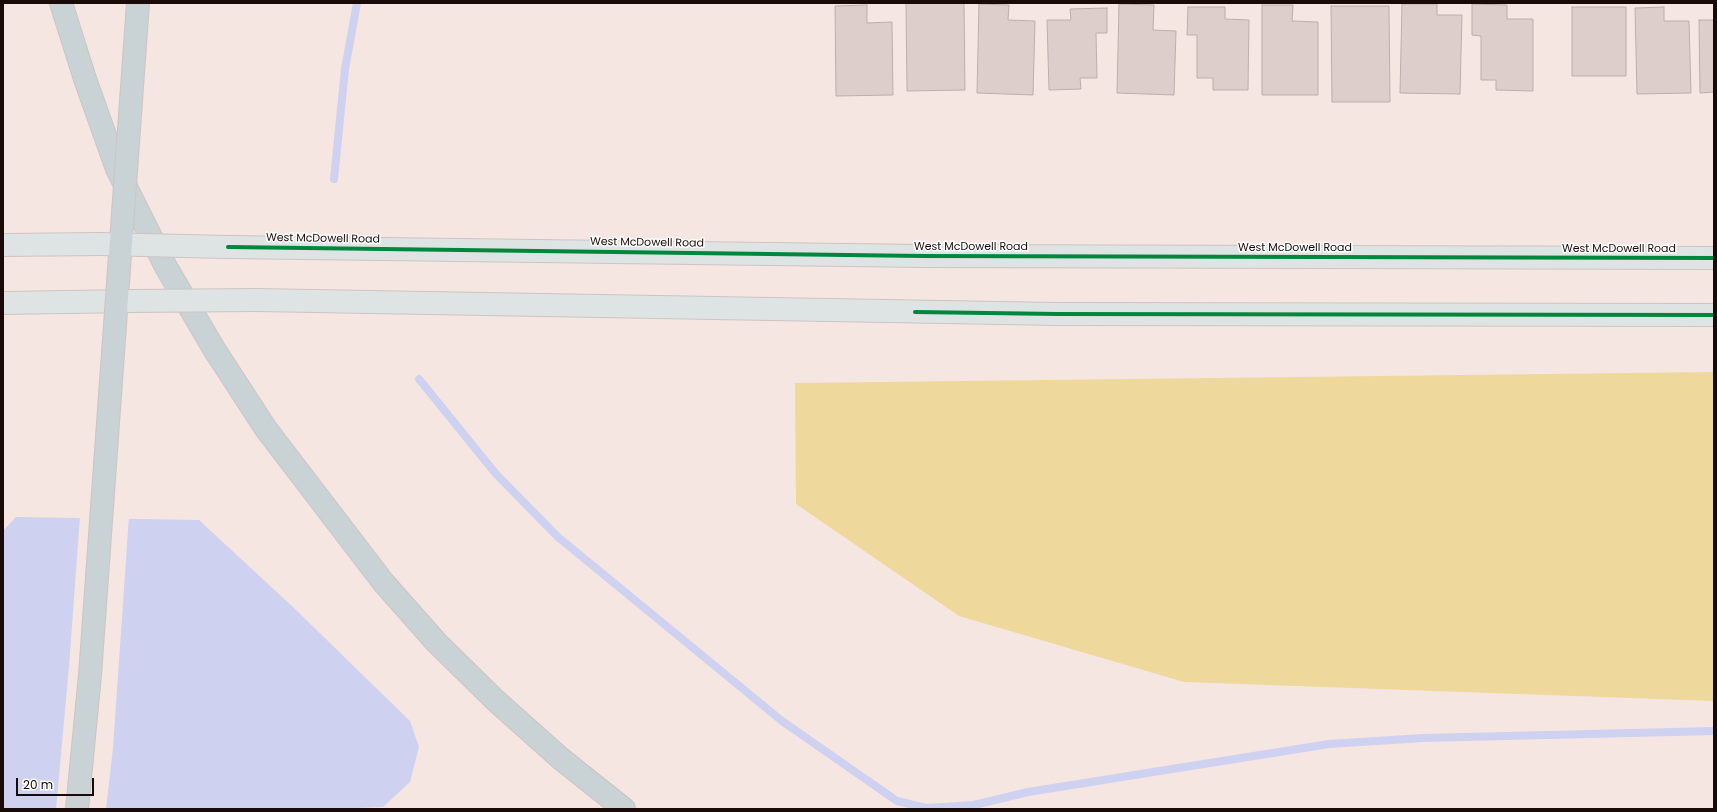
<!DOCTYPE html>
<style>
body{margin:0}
#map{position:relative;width:1717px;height:812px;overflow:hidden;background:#f5e6e2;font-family:Poppins,sans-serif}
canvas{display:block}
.frame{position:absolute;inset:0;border:4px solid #190a07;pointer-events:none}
.scale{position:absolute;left:16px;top:778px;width:78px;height:18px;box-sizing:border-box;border:2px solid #190a07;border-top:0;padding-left:5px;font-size:12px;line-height:14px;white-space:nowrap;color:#190a07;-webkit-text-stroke:3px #fff;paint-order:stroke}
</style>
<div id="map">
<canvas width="1717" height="812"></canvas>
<div class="frame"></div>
<div class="scale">20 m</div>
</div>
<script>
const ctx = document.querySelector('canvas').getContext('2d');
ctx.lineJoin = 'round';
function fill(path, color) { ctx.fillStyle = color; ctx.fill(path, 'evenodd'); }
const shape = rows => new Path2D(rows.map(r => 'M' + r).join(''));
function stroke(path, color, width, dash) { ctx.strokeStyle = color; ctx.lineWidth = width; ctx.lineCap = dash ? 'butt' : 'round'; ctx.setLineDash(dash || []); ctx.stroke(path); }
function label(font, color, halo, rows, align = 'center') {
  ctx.font = font + ' Poppins,sans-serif'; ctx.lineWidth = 3; ctx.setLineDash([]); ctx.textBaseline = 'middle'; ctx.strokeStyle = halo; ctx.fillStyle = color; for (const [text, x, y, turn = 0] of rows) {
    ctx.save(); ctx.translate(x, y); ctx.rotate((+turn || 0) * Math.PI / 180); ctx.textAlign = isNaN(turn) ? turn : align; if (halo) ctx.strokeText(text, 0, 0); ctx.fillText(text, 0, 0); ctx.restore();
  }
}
fill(shape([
 [1714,372,1714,701,1184,682,959,616,796,504,795,383]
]), '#eed89c');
fill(shape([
 [16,517,199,520,294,608,410,721,419,747,410,782,383,807,329,809,3,809,3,531]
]), '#ced1ef');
fill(shape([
 [80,516,129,516,113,748,106,809,56,809,69,667]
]), '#f5e6e2');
stroke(shape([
 [334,179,345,69,357,3],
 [419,379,496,474,558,537,782,721,897,801,926,808,974,805,1028,792,1329,744,1423,738,1714,731]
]), '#ced1ef', 8);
const building = shape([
 [906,3,964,3,965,90,907,91,906,3],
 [979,4,1009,5,1008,20,1035,21,1033,95,977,93,979,4],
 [1119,4,1154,5,1153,30,1176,31,1174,95,1117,93,1119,4],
 [1402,4,1437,4,1437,15,1462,15,1460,94,1400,93,1402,4],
 [1472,4,1507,5,1507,19,1533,19,1533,91,1496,90,1496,80,1481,80,1481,36,1472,35,1472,4],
 [867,5,867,23,892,22,893,95,836,96,835,6,867,5],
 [1262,5,1293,5,1292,21,1318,22,1318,95,1262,95,1262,5],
 [1331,6,1389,6,1390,102,1332,102,1331,6],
 [1188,7,1225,7,1225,19,1249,20,1248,90,1213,90,1213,78,1197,78,1197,35,1187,35,1188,7],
 [1572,7,1626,7,1626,76,1572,76,1572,7],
 [1664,7,1664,21,1689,21,1691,93,1637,94,1635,8,1664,7],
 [1107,8,1107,33,1096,33,1097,78,1080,78,1081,89,1049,90,1047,20,1071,20,1070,9,1107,8],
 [1699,20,1714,20,1714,92,1700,93,1699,20]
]);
fill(building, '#dececb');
stroke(building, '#bdaeab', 1);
const primary = shape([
 [3,245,100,244],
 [228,247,924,256,1714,258],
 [256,300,1058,314,1714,315],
 [3,303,130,301]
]);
const highway = shape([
 [61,3,85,79,117,169,166,267,214,349,266,429,383,582,436,642,495,700,560,758,624,809]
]);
stroke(primary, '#cdc5c3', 24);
stroke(highway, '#cdc5c3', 24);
stroke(primary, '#dee3e4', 22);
stroke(highway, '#c9d2d4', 22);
const primaryBridge = shape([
 [100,244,228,247],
 [130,301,256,300]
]);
const highwayBridge = shape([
 [77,809,90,675,138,3]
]);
stroke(primaryBridge, '#cdc5c3', 24, []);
stroke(highwayBridge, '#cdc5c3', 24, []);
stroke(primaryBridge, '#dee3e4', 22);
stroke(highwayBridge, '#c9d2d4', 22);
stroke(shape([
 [228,247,924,256,1714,258],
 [915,312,1058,314,1714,315]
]), '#00873e', 4);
label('11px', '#190a07', '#fff', [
 ["West McDowell Road",323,239,1],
 ["West McDowell Road",647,243,1],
 ["West McDowell Road",971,247],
 ["West McDowell Road",1295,248],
 ["West McDowell Road",1619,249]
]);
</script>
